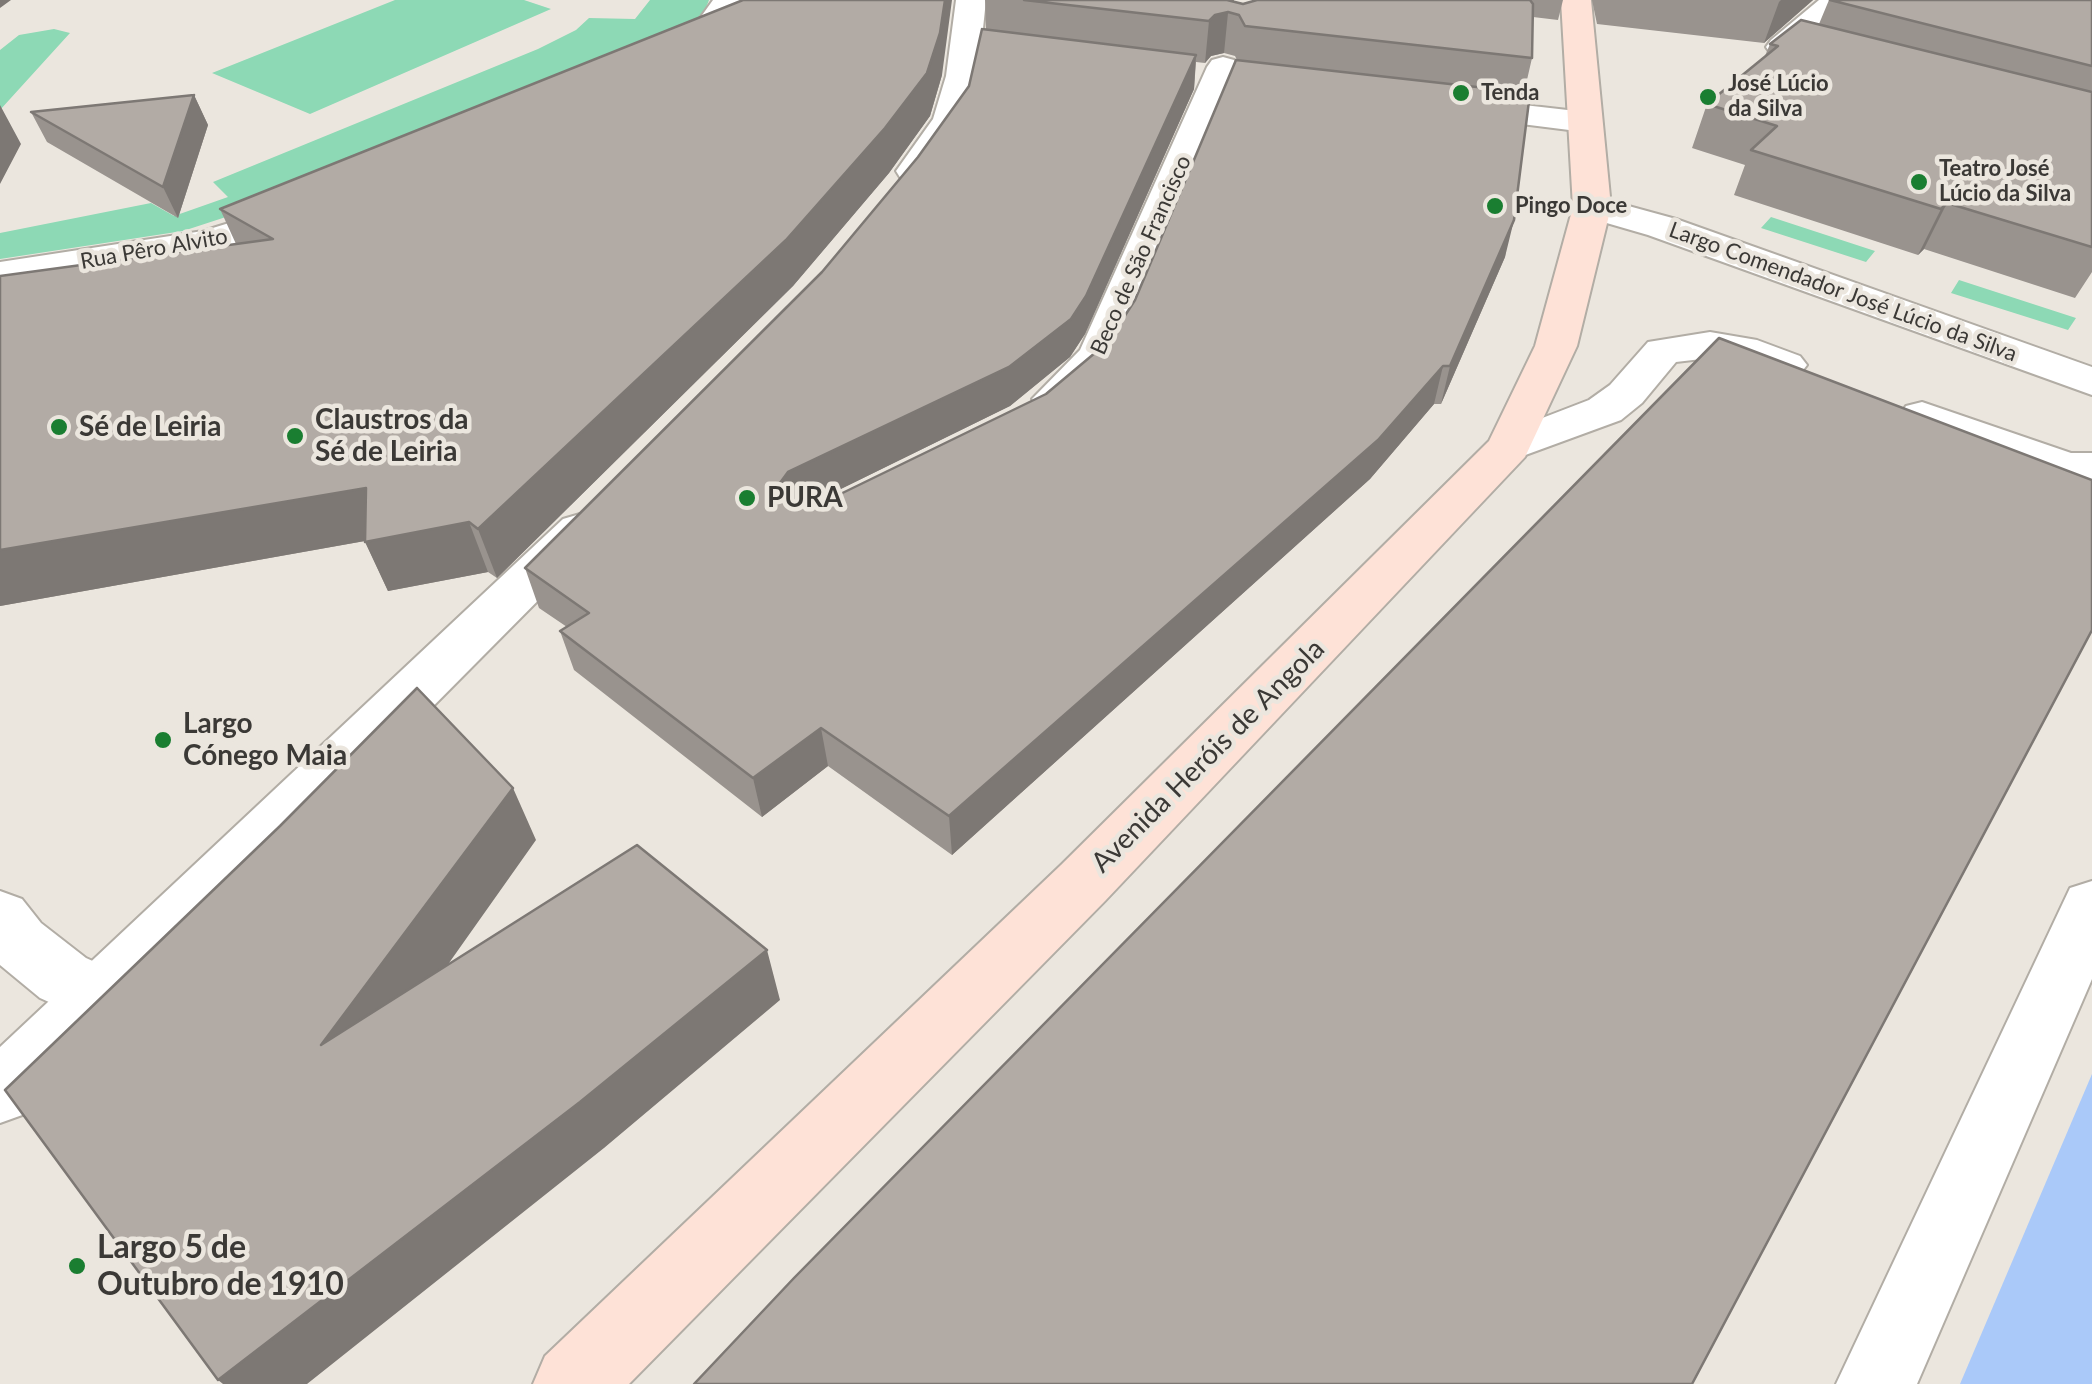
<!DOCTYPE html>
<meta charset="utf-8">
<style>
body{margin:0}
canvas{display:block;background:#ebe6de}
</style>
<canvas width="2092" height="1384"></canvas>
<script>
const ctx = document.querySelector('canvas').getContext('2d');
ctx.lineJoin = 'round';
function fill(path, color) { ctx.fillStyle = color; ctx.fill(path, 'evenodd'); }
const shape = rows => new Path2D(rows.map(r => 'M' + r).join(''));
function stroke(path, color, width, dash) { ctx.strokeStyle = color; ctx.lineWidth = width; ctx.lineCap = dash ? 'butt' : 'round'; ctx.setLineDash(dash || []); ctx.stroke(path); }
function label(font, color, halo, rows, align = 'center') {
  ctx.font = font + ' Lato,sans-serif'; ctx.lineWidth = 9; ctx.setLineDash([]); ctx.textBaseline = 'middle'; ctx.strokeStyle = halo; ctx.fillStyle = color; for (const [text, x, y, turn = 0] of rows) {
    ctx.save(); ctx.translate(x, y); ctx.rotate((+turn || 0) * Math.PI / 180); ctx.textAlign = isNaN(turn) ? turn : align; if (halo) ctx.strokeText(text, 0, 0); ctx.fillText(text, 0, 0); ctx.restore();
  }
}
fill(shape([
 [395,0,524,0,551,9,310,114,212,73],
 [650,0,709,0,704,13,690,28,324,185,183,231,0,259,0,233,151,203,174,216,228,197,213,182,538,49,576,30,589,18,635,19],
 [54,29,70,33,0,110,0,50,19,35],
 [1771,217,1875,251,1866,262,1761,228],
 [1959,280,2076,318,2068,330,1951,293]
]), '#8dd9b5');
fill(shape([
 [2092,1074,2092,1384,1960,1384]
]), '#aac9f9');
const pedestrian = shape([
 [1819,0,1852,0,1793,54,1771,54,1766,47,1771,40,1819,0],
 [2092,881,2092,979,1917,1384,1836,1384,2070,888,2092,881]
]);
const minor = shape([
 [713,0,743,0,717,39,679,62,657,62,652,55,657,48,695,25,713,0],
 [1223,57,1234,60,1239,67,1120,355,1070,408,1054,412,1038,408,1032,399,1080,350,1207,67,1212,60,1223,57],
 [1454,97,1585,112,1597,115,1602,122,1597,129,1585,132,1442,114,1437,107,1442,100,1454,97],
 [1592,196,1676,219,2092,367,2092,395,1648,235,1579,215,1573,207,1579,199,1592,196],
 [304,200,317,203,323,211,317,219,223,250,0,286,0,262,203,231,304,200],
 [1710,332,1757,340,1800,356,1807,365,1800,374,1785,378,1734,361,1710,358,1676,362,1642,403,1621,420,1509,461,1493,457,1486,447,1493,437,1589,400,1610,385,1648,342,1710,332],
 [1922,402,2071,453,2092,453,2092,483,2049,477,1906,426,1899,416,1906,406,1922,402],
 [0,891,22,899,41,923,86,958,126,976,136,996,126,1016,103,1025,80,1016,40,998,0,965,0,891]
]);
const tertiary = shape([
 [956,0,986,0,978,76,967,119,927,179,914,182,901,179,896,171,933,119,946,76,956,0],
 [580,514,597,519,605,530,597,541,126,1016,25,1114,0,1123,0,1047,563,519,580,514]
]);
const secondary = shape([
 [1561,0,1591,0,1611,207,1577,346,1525,457,1105,901,629,1384,533,1384,545,1356,1061,865,1489,441,1535,346,1573,207,1561,0]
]);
stroke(pedestrian, '#b2ada5', 4);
stroke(minor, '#b2ada5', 4);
stroke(tertiary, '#b2ada5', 4);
stroke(secondary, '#b2ada5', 4);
fill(pedestrian, '#fff');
fill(minor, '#fff');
fill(tertiary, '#fff');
fill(secondary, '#fee2d7');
fill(shape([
 [985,0,1234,0,1233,2,1243,4,1257,0,1563,0,1558,20,1533,17,1532,58,1524,93,1505,257,1441,404,1434,404,1370,479,952,855,828,766,762,817,574,670,560,631,567,627,539,608,525,568,822,272,918,157,969,86,986,29],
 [1224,53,1235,56,1237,60,1135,300,1108,342,1046,394,826,501,806,506,1010,406,1070,357,1085,334,1194,89,1196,62,1205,63,1211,56],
 [1592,0,1813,0,1764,43,1597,24],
 [1829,0,2092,0,2092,272,2075,298,1924,249,1918,255,1734,195,1745,165,1692,148,1707,104,1765,56,1770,44,1819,24],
 [942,75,930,116,889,173,793,286,497,578,488,572,388,591,365,541,0,606,0,276,236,244,220,209],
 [194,95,208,125,178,218,47,142,31,112]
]), '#99938e');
fill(shape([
 [0,0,11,0,0,8],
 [945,0,952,0,942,75,930,116,889,173,793,286,497,578,478,529],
 [1221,0,1234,0,1228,13,1224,53,1211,56,1205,63,1209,21],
 [1781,0,1813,0,1764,43,1779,2],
 [1196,55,1194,89,1085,334,1070,357,1010,406,794,512,777,487,788,472],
 [194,95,208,125,178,218,163,187],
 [0,105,21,144,0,184],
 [1947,203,1924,249,1918,255,1941,209],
 [1514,220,1505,257,1441,404,1450,366],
 [1443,366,1434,404,1370,479,952,855,949,816],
 [366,488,387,537,0,606,0,550],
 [469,522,488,572,388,591,365,542],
 [821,728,828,766,762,817,753,778],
 [513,788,536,840,357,1093,321,1045],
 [767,950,780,1000,604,1148,307,1384,223,1384,218,1380]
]), '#7d7874');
const building = shape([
 [743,0,945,0,940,33,927,73,885,128,786,240,478,529,469,522,365,542,366,488,0,550,0,276,273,239,220,209,743,0],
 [1024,0,1227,0,1243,4,1257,0,1530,0,1533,4,1532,58,1245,26,1239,15,1228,12,1215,15,1209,21,1024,0],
 [1830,0,2092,0,2092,66,1830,0],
 [1801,20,2092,92,2092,247,1947,203,1941,209,1751,150,1777,126,1707,104,1778,46,1770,44,1801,20],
 [982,29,1196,55,1086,296,1071,319,1009,367,788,472,777,487,788,501,808,506,826,501,1046,394,1108,342,1135,300,1236,60,1530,93,1514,220,1450,366,1443,366,1378,440,949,816,821,728,753,778,560,631,589,613,525,568,822,272,918,157,969,86,982,29],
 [194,95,163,187,31,112,194,95],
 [1719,338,2092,480,2092,630,1692,1384,694,1384,794,1278,1719,338],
 [417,688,513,788,321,1045,637,845,767,950,580,1102,218,1380,5,1090,280,826,417,688]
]);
fill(building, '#b2aba5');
stroke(building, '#7d7874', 2.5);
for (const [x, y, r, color] of [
 [1461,93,10,"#1a7e31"],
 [1708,97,10,"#1a7e31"],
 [1919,182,10,"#1a7e31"],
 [1495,206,10,"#1a7e31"],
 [59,427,10,"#1a7e31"],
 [295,436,10,"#1a7e31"],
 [747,498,10,"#1a7e31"],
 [163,740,10,"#1a7e31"],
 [77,1266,10,"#1a7e31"]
]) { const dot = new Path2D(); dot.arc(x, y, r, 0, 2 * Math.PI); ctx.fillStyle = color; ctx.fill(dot); stroke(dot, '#ebe6de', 4); }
label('bold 22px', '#3b3936', '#ebe6de', [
 ["José Lúcio",1728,84],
 ["da Silva",1728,109],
 ["Tenda",1481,93],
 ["Teatro José",1939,169],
 ["Lúcio da Silva",1939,194],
 ["Pingo Doce",1515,206]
], 'left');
label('22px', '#3b3936', '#ebe6de', [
 ["Rua Pêro Alvito",154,249,-10],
 ["Beco de São Francisco",1141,255,-66],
 ["Largo Comendador José Lúcio da Silva",1843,292,20]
]);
label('bold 28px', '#3b3936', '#ebe6de', [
 ["Claustros da",315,420],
 ["Sé de Leiria",315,452],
 ["Sé de Leiria",79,427],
 ["PURA",767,498],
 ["Largo",183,724],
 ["Cónego Maia",183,756]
], 'left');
label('28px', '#3b3936', '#ebe6de', [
 ["Avenida Heróis de Angola",1208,756,-45]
]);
label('bold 32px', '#3b3936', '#ebe6de', [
 ["Largo 5 de",97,1248],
 ["Outubro de 1910",97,1285]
], 'left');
</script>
